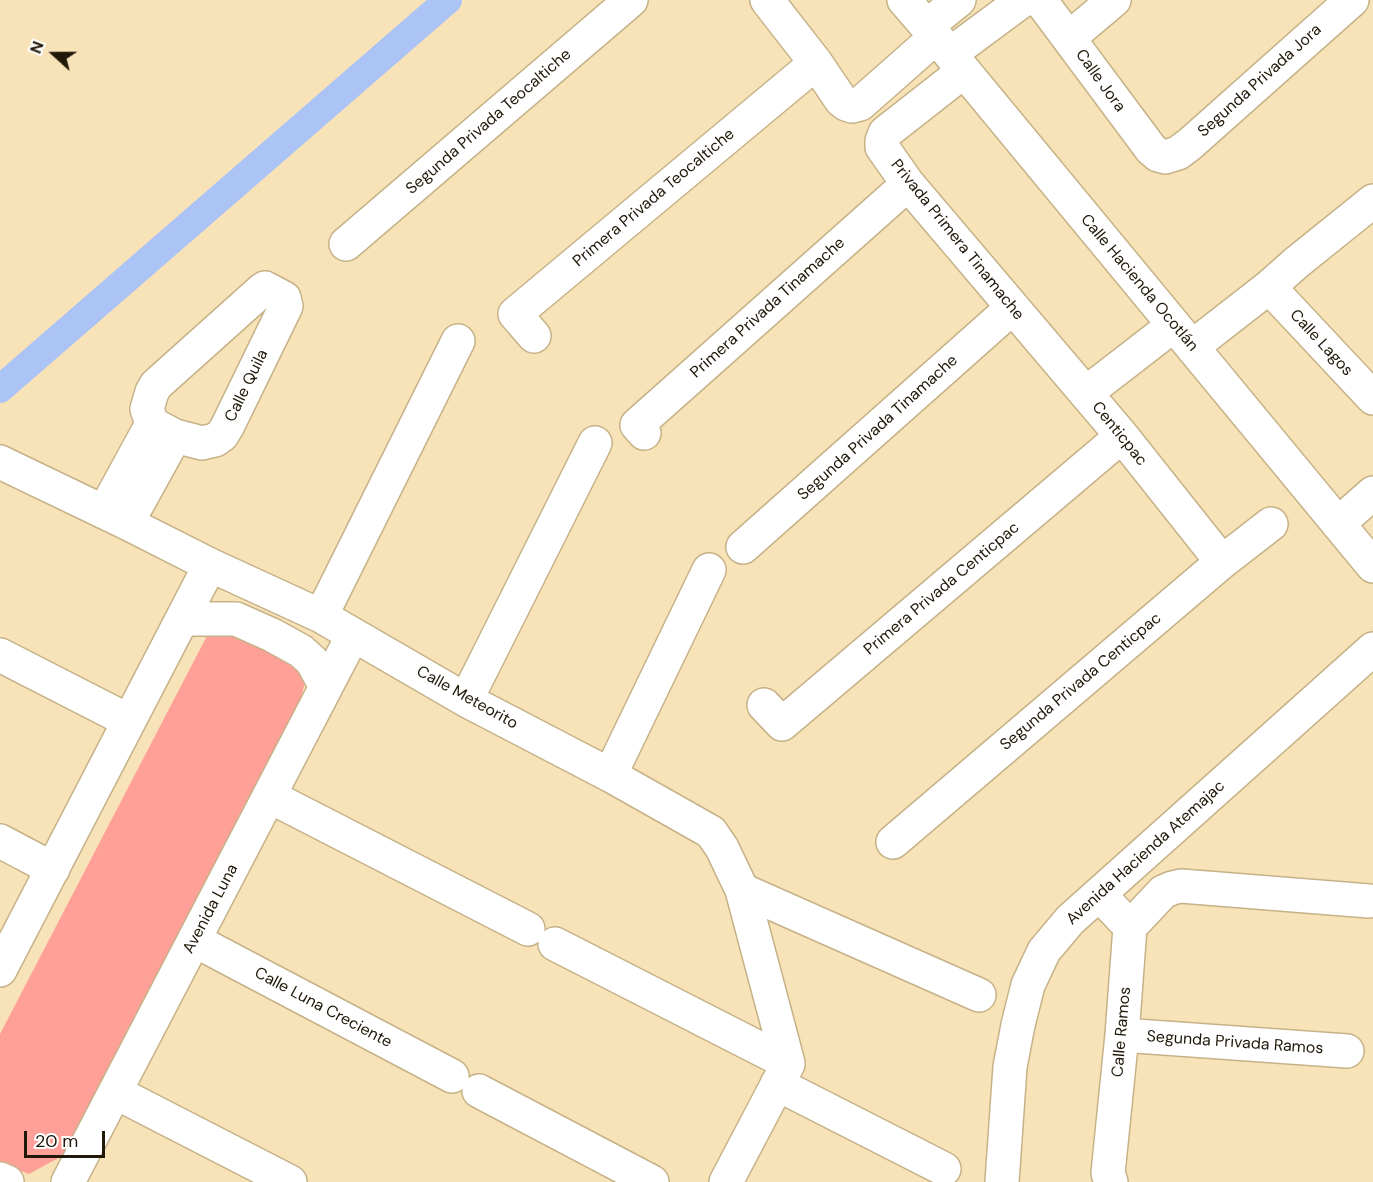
<!DOCTYPE html>
<meta charset="utf-8">
<style>
body{margin:0}
#map{position:relative;width:1373px;height:1182px;overflow:hidden;background:#f8e3b8;font-family:"DM Sans",sans-serif}
canvas{display:block}
.north{position:absolute;left:24px;top:24px;width:60px;height:60px;-webkit-text-stroke:4px #fff;paint-order:stroke;rotate:291deg;font-size:16px;font-weight:700;line-height:24px;text-align:center;color:#201808}
.north::after{content:'';display:block;margin:auto;width:21px;height:27px;background:#201808;clip-path:polygon(50% 0,100% 100%,50% 72%,0 100%)}
.scale{position:absolute;left:24px;top:1131px;width:81px;height:27px;box-sizing:border-box;border:3px solid #201808;border-top:0;padding-left:8px;font-size:18px;line-height:21px;white-space:nowrap;color:#201808;-webkit-text-stroke:4px #fff;paint-order:stroke}
</style>
<div id="map">
<canvas width="1373" height="1182"></canvas>
<div class="north">N</div>
<div class="scale">20 m</div>
</div>
<script>
const ctx = document.querySelector('canvas').getContext('2d');
ctx.lineJoin = 'round';
function fill(path, color) { ctx.fillStyle = color; ctx.fill(path, 'evenodd'); }
const shape = rows => new Path2D(rows.map(r => 'M' + r).join(''));
function stroke(path, color, width, dash) { ctx.strokeStyle = color; ctx.lineWidth = width; ctx.lineCap = dash ? 'butt' : 'round'; ctx.setLineDash(dash || []); ctx.stroke(path); }
function label(font, color, halo, rows, align = 'center') {
  ctx.font = font + ' "DM Sans",sans-serif'; ctx.lineWidth = 6; ctx.setLineDash([]); ctx.textBaseline = 'middle'; ctx.strokeStyle = halo; ctx.fillStyle = color; for (const [text, x, y, turn = 0] of rows) {
    ctx.save(); ctx.translate(x, y); ctx.rotate((+turn || 0) * Math.PI / 180); ctx.textAlign = isNaN(turn) ? turn : align; if (halo) ctx.strokeText(text, 0, 0); ctx.fillText(text, 0, 0); ctx.restore();
  }
}
fill(shape([
 [237,630,288,654,305,682,299,707,64,1155,29,1174,0,1163,0,1034,209,632]
]), '#fea098');
stroke(shape([
 [0,389,448,0]
]), '#acc3f6', 28);
const minor = shape([
 [767,0,816,63,841,100,846,104,852,106,860,104,936,37],
 [904,0,936,37,1373,566],
 [1038,0,1043,4,1151,149,1158,155,1165,157,1178,153,1190,144,1352,0],
 [927,26,959,0],
 [1069,38,1114,0],
 [950,54,1023,0],
 [964,71,885,133,882,141,882,147,908,184,1122,436,1222,562],
 [346,244,631,0],
 [1269,287,1373,398],
 [265,288,284,298,286,306,227,427,222,435,215,440,202,443,175,436,152,424,147,409,152,392,156,385,262,290,265,288],
 [534,336,515,314,816,63],
 [1192,347,1269,287,1296,263,1373,201],
 [1086,393,1174,325],
 [644,433,637,425,908,184],
 [0,462,127,523,210,565,321,616,466,700,610,775,711,832,722,848,742,890,788,1063],
 [104,512,152,424],
 [127,523,175,436],
 [1338,524,1373,493],
 [743,547,1012,308],
 [321,616,458,341],
 [183,619,236,619,272,635,301,651,312,661,326,687],
 [0,655,129,721],
 [466,700,595,443],
 [764,705,782,724,1122,436],
 [610,775,709,570],
 [269,796,528,929],
 [0,841,53,869],
 [893,842,1222,562,1271,524],
 [742,890,979,995],
 [1099,894,1130,927,1122,1035,1108,1173,1111,1182],
 [1130,927,1163,892,1172,888,1181,886,1369,901],
 [194,940,452,1076],
 [555,944,788,1063],
 [0,970,210,565],
 [1122,1035,1347,1051],
 [777,1084,944,1169],
 [479,1091,652,1182],
 [115,1092,290,1182],
 [0,1179,7,1182],
 [68,1182,353,635],
 [726,1182,788,1064],
 [1002,1182,1010,1067,1018,1025,1028,985,1044,951,1070,920,1373,649]
]);
stroke(minor, '#c6b288', 36);
stroke(minor, '#fff', 33);
label('16px', '#201808', '#fff', [
 ["Calle Jora",1100,81,54],
 ["Segunda Privada Jora",1260,81,-42],
 ["Segunda Privada Teocaltiche",489,122,-41],
 ["Primera Privada Teocaltiche",654,198,-40],
 ["Privada Primera Tinamache",957,240,51],
 ["Calle Hacienda Ocotlán",1139,283,50],
 ["Primera Privada Tinamache",768,308,-42],
 ["Calle Lagos",1321,343,47],
 ["Calle Quila",247,386,-64],
 ["Segunda Privada Tinamache",878,428,-42],
 ["Centicpac",1119,434,51],
 ["Primera Privada Centicpac",942,589,-40],
 ["Segunda Privada Centicpac",1081,682,-40],
 ["Calle Meteorito",467,698,29],
 ["Avenida Hacienda Atemajac",1146,853,-42],
 ["Avenida Luna",211,909,-62],
 ["Calle Luna Creciente",323,1008,28],
 ["Calle Ramos",1122,1032,-85],
 ["Segunda Privada Ramos",1235,1043,4]
]);
</script>
